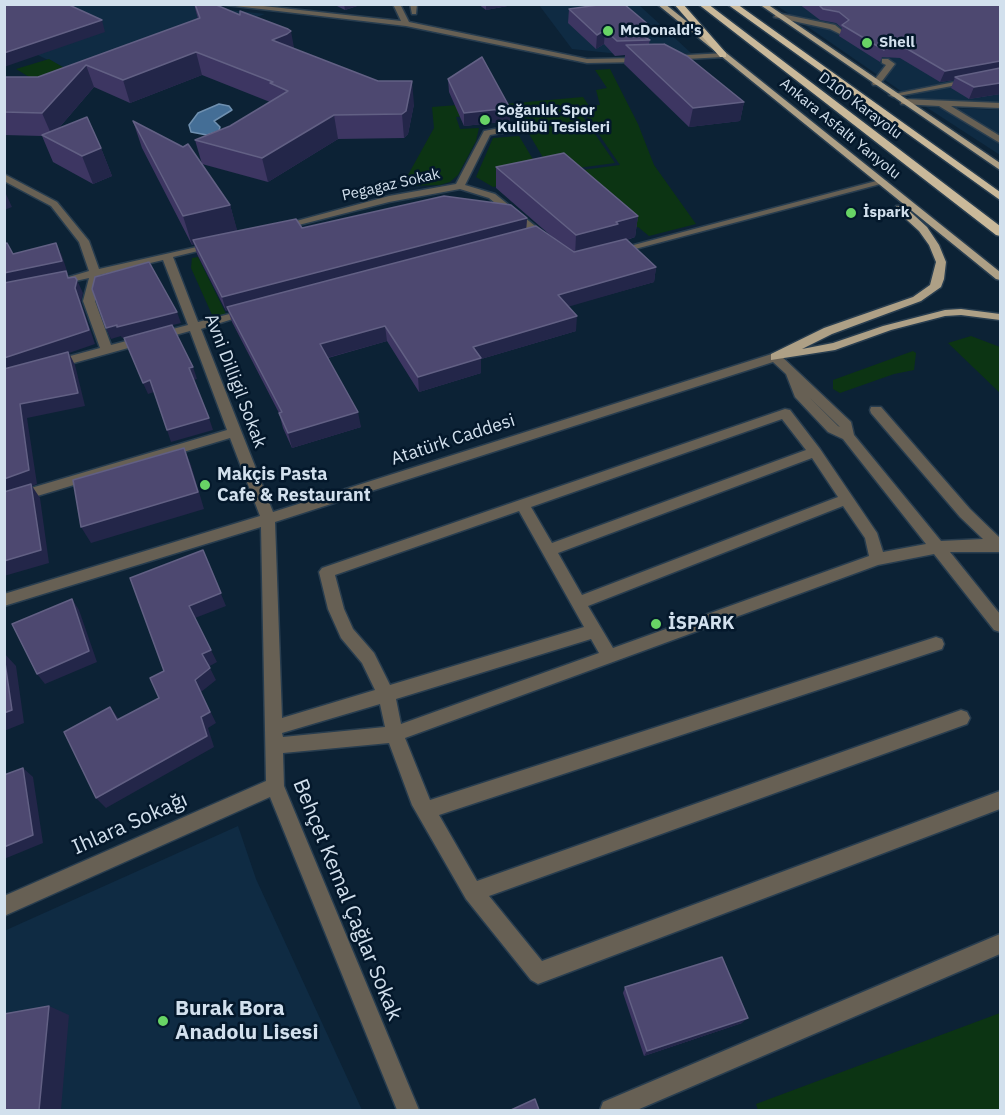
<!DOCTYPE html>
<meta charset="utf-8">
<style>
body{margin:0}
#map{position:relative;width:1005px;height:1115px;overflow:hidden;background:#0c2235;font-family:"IBM Plex Sans",sans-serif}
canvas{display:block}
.frame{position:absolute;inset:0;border:6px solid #d2e0ed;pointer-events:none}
</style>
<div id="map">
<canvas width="1005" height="1115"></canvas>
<div class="frame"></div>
</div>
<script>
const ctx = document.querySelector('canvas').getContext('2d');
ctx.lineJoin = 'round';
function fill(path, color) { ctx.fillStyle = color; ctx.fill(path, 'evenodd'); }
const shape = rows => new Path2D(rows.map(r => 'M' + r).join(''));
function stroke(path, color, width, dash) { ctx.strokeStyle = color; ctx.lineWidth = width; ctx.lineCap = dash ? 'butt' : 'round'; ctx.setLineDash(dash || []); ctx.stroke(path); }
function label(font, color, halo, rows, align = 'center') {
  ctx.font = font + ' "IBM Plex Sans",sans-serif'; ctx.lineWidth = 5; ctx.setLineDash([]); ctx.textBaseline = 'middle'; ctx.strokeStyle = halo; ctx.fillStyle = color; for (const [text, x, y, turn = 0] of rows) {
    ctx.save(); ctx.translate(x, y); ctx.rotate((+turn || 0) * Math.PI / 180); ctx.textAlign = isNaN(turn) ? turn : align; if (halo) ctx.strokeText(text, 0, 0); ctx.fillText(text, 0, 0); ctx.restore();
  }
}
fill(shape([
 [176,4,265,14,85,78,5,39,4,5],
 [539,5,639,5,691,53,629,55,572,49],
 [776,5,1000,5,1000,102,914,100],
 [926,107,1000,110,1000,155],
 [238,826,256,879,362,1110,5,1110,4,931]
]), '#0f2b43');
fill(shape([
 [49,59,80,77,47,88,16,69],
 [610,69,638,124,654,165,696,224,649,236,638,227,632,228,575,171,620,165,578,104,575,105,615,163,555,171,558,173,493,187,476,177,493,138,519,136,540,171,551,171,516,112,575,105,508,109,504,104,583,97,589,106,600,105,596,90,607,88,595,70],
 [484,103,505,112,456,117,460,129,479,128,476,141,458,175,450,182,440,185,408,186,403,184,434,128,432,107],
 [198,257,227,316,213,317,191,268,192,258],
 [971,336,1000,347,1000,393,948,343],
 [913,351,916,353,914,370,894,374,840,393,833,389,833,380],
 [1000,1013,1000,1110,758,1110,756,1104]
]), '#0c3413');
const water = shape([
 [219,104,229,106,232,110,214,121,220,127,219,131,207,135,191,132,189,125,198,113,219,104]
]);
fill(water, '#446e96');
stroke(water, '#6f90b0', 1.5);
const minor = shape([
 [218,4,245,4,401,21,393,4,400,4,409,22,587,59,642,58,646,60,642,62,587,63,406,26,218,4],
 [410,4,417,4,416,14,412,14,410,4],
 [777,13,835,25,844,32,840,34,830,29,774,17,777,13],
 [726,53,723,57,669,60,665,58,669,56,726,53],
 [882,59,888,59,895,64,879,85,873,85,872,83,886,65,882,63,882,59],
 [1000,73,1000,77,893,97,889,95,1000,73],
 [904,99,1000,103,1000,108,951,106,1000,136,1000,143,939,106,901,104,901,100,904,99],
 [510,126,513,127,513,131,490,135,465,185,495,194,549,237,549,241,541,241,489,198,460,189,389,202,279,230,274,227,389,196,456,184,484,131,510,126],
 [4,174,57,202,89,241,99,269,219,242,219,246,173,257,198,322,249,309,255,312,201,329,273,512,775,353,779,354,851,422,854,435,941,541,983,539,960,517,871,413,870,410,871,407,881,407,970,509,1000,538,1000,552,950,552,1000,614,1000,632,994,630,934,554,878,565,405,738,430,800,936,637,942,639,944,644,942,649,439,815,477,881,961,710,967,712,970,718,967,724,489,896,542,961,1000,791,1000,809,538,984,531,980,466,899,412,805,389,743,283,753,284,786,419,1110,397,1110,270,797,4,916,4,896,266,781,261,527,4,606,4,594,260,516,230,438,4,506,4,496,227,430,190,331,52,369,48,368,48,362,100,348,83,301,89,278,57,285,52,282,89,271,79,242,51,206,4,181,4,174],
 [163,260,188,325,111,345,95,301,100,275,163,260],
 [773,362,786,374,795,397,828,432,843,439,926,544,883,552,877,533,820,449,790,410,785,409,322,568,319,572,328,609,341,638,362,663,375,690,282,718,275,522,773,362],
 [810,398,840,427,838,426,810,398],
 [782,419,806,450,552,543,531,507,782,419],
 [812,458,838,497,582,595,558,553,812,458],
 [843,506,865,538,869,556,613,648,588,606,843,506],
 [519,511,584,627,390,685,374,653,353,629,344,609,335,575,519,511],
 [591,639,599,653,401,724,396,699,591,639],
 [380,704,385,727,283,737,282,733,380,704],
 [880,180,888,182,620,253,611,251,880,180],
 [1000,934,1000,954,637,1110,600,1110,603,1102,1000,934]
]);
const major = shape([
 [657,4,665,4,1000,272,1000,280,996,279,657,4],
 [759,4,767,4,1000,163,1000,170,759,4],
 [896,206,904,206,927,227,939,245,946,262,944,279,941,287,921,301,832,334,802,349,833,343,883,326,945,310,961,309,1000,314,1000,320,961,315,945,316,891,330,835,350,771,360,771,354,824,328,913,297,930,285,936,262,929,245,919,231,896,210,896,206]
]);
const highway = shape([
 [674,4,683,4,726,53,726,57,720,57,674,4],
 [698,4,708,4,1000,226,1000,236,996,235,698,4],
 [727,4,737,4,1000,192,1000,200,727,4]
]);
stroke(minor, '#283d4f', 3);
stroke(major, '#283d4f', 3);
stroke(highway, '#283d4f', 3);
fill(minor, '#676054');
fill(major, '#aea086');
fill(highway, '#cab99a');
fill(shape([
 [194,4,214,4,294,49,414,104,408,134,404,138,338,139,268,182,202,164,195,140,230,126,270,102,202,75,130,103,94,87,58,129,101,148,112,176,93,184,53,162,42,136,4,135,4,77,38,77,198,19],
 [333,4,363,4,345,10],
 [478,4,518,4,486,10],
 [799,4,1000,4,1000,94,969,99,951,88,954,80,940,82,900,58,882,57,880,62,839,36,842,28,836,23,820,20],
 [569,9,650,26,648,39,650,40,649,44,744,102,740,121,689,127,624,64,625,55,615,56,604,44,596,49,568,23],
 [448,79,510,108,510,121,464,126,449,92],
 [133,121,183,147,230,205,237,231,527,218,526,228,558,242,496,188,496,167,638,216,635,237,627,240,656,267,654,282,568,306,576,331,481,359,481,373,419,392,387,341,328,358,361,427,292,448,283,428,279,413,232,322,228,311,226,311,197,254,194,244,192,245,142,148],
 [625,987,742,1023,644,1056,623,993]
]), '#3d3662');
fill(shape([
 [344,4,363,4,345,10],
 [486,4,518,4,486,10],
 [102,20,105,32,4,67,4,53],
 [650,26,648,40,629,29],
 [605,30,604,44,596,49,597,35],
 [291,31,295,53,272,40],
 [196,52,202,75,130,103,123,80],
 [1000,61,1000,71,955,77,954,80,940,82,945,71],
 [86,65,94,87,52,136,42,113],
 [412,81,414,104,408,134,404,138,402,114],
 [1000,83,1000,94,969,99,974,87],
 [744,102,740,121,689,127,693,108],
 [510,108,510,121,464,126,464,113],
 [334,115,338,139,268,182,262,158],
 [101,148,112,176,93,184,82,156],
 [6,194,12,207,4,210,4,195],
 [230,205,238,233,193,240,194,244,192,245,183,216],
 [638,216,635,237,575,256,576,235],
 [527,218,526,232,227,307,228,311,226,311,222,297],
 [56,243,62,256,68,274,67,274,72,285,4,288,4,273],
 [656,267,654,282,557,310,558,295],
 [77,280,83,293,81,302,95,344,69,353,75,365,85,406,27,418,37,484,32,486,40,498,49,563,4,576,4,479,20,404,4,374,4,358,75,288],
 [177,312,181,323,122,338,121,336,111,339,106,328],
 [577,316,576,331,481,359,481,373,419,392,418,377,473,347],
 [385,326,387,341,323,359,320,344],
 [193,367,197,379,193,380,189,368],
 [150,380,154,392,148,394,143,383],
 [358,412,361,427,292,448,288,433],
 [209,418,213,430,171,442,167,430],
 [184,448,191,465,204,509,91,543,81,527],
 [203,550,226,606,195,618,189,606],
 [72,599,79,610,97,662,45,684,37,674],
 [211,650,217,662,208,667,202,654],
 [4,653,16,666,24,723,4,731],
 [210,668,216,680,201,692,216,723,208,728,214,747,106,808,96,798,201,717,195,680],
 [110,707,119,719,126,732,117,720],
 [23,768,33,777,43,843,4,859,4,847],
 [49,1006,69,1015,61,1110,39,1110],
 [748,1018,742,1023,644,1056,647,1051]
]), '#232649');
const building = shape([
 [4,4,67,4,102,20,4,53,4,4],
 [195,4,214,4,240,15,240,11,288,29,291,31,287,34,272,40,378,81,412,81,406,111,402,114,334,115,262,158,195,140,230,126,288,91,270,83,273,82,196,52,123,80,86,65,42,113,4,112,4,77,38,77,200,18,195,4],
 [605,4,624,4,650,26,629,29,650,40,617,41,605,30,597,35,569,9,605,4],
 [818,4,1000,4,1000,61,945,71,904,47,886,45,884,50,842,25,849,20,839,12,823,9,818,4],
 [664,44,687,56,744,102,693,108,626,45,664,44],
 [482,57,510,108,464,113,448,79,482,57],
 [1000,68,1000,83,974,87,955,77,1000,68],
 [87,117,101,148,82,156,42,135,87,117],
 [133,121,183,147,188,144,230,205,183,216,133,121],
 [564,153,638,216,616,222,618,224,576,235,496,167,564,153],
 [444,196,511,205,527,218,222,297,193,240,296,219,302,228,444,196],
 [536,226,574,252,626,239,656,267,558,295,577,316,473,347,481,358,418,377,385,326,320,344,358,412,288,433,279,413,282,412,227,307,536,226],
 [7,243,13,254,56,243,62,261,4,273,4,244,7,243],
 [149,262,177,312,117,327,117,325,106,328,92,289,95,277,149,262],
 [66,271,68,278,75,277,77,280,75,288,89,330,4,358,4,283,66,271],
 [172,325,193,367,189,368,209,418,167,430,150,380,143,383,124,338,172,325],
 [68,352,78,393,20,404,29,470,4,479,4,369,68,352],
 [184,448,198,492,81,527,73,480,184,448],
 [31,484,41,550,4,561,4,492,31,484],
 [203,550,221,593,189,606,211,650,202,654,210,668,195,680,210,712,201,717,207,736,96,798,64,732,110,707,117,720,159,698,150,678,164,671,130,578,203,550],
 [72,599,89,651,37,674,12,624,72,599],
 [4,656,12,710,4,713,4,656],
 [23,768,33,835,4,847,4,775,23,768],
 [722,957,748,1018,647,1051,625,987,722,957],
 [49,1006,39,1110,4,1110,4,1014,49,1006],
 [535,1099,539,1110,511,1110,535,1099]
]);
fill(building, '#4d4870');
stroke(building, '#626084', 1.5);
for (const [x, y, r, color] of [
 [608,31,6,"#68d465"],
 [867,43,6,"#68d465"],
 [485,120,6,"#68d465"],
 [851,213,6,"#68d465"],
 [205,485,6,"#68d465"],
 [656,624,6,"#68d465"],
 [163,1021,6,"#68d465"]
]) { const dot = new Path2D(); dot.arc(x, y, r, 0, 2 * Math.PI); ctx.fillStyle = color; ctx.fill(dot); stroke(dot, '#04182b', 2); }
label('bold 15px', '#d2e0ed', '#04182b', [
 ["McDonald's",620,31],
 ["Shell",879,43],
 ["Soğanlık Spor",497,111],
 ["Kulübü Tesisleri",497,128],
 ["İspark",863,213]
], 'left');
label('15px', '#d2e0ed', '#04182b', [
 ["D100 Karayolu",860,106,37],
 ["Ankara Asfaltı Yanyolu",840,129,39],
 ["Pegagaz Sokak",391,185,-13]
]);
label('18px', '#d2e0ed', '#04182b', [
 ["Avni Dilligil Sokak",235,381,69],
 ["Atatürk Caddesi",453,440,-18]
]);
label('bold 18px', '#d2e0ed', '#04182b', [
 ["Makçis Pasta",217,475],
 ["Cafe & Restaurant",217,496],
 ["İSPARK",668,624]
], 'left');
label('21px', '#d2e0ed', '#04182b', [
 ["Ihlara Sokağı",130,824,-24],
 ["Behçet Kemal Çağlar Sokak",347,900,68]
]);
label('bold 21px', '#d2e0ed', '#04182b', [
 ["Burak Bora",175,1009],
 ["Anadolu Lisesi",175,1033]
], 'left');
</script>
